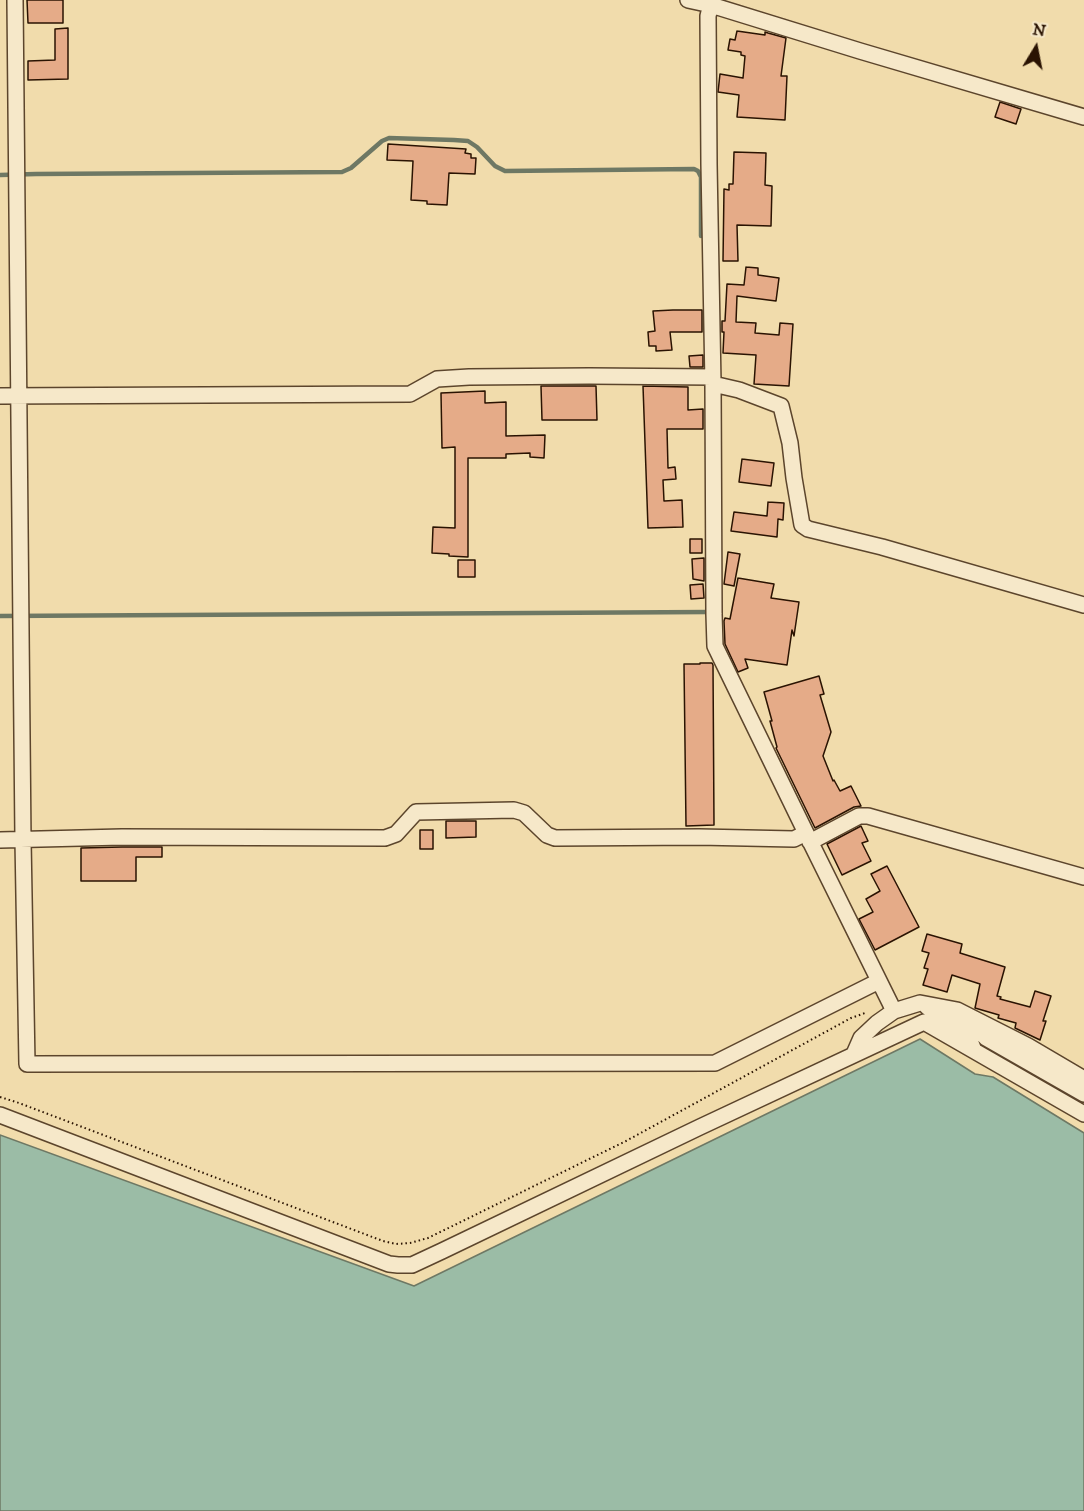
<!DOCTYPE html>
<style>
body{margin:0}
#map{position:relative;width:1084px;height:1511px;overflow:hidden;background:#f1dcac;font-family:"IM FELL DW Pica",serif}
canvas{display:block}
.north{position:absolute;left:1006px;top:18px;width:60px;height:60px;-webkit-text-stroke:4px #f6e8c9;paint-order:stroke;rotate:10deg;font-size:16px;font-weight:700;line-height:24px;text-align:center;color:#2a1302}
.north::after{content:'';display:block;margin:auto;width:21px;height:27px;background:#2a1302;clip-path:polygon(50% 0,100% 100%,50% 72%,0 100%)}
</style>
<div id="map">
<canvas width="1084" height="1511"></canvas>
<div class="north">N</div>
</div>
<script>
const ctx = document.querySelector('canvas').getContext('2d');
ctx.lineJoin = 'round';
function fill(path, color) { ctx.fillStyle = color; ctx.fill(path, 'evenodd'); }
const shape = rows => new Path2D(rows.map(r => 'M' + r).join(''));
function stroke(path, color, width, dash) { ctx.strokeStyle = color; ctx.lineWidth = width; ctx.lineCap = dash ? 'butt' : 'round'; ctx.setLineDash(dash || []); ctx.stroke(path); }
const water = shape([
 [920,1039,975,1074,993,1077,1084,1133,1084,1511,0,1511,0,1135,414,1286,920,1039]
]);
fill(water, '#9bbca6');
stroke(water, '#6e7864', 1.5);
stroke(shape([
 [0,175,36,174,342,172,351,168,382,141,389,138,454,140,468,141,477,147,495,166,505,171,694,169,698,171,701,177,701,236],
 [0,616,709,612]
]), '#6e7864', 4.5);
const building = shape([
 [27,0,63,0,63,23,28,23,27,0],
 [68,28,68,79,28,80,28,61,55,60,55,29,68,28],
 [737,31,765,35,765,32,768,33,786,38,781,76,787,76,785,120,737,117,739,95,718,92,720,74,743,78,745,56,741,55,741,52,728,50,730,39,735,40,737,31],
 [1000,102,1021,109,1016,124,995,117,1000,102],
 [388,144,466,149,465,153,471,154,471,158,476,158,475,174,449,173,447,205,427,204,427,201,411,200,413,161,387,160,388,144],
 [734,152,766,153,765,185,772,186,771,226,737,225,738,261,723,261,724,189,729,190,729,184,733,184,734,152],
 [746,267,758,268,758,275,779,278,776,301,737,296,736,322,756,323,755,333,779,335,780,323,793,324,789,386,754,384,756,355,723,353,724,332,722,332,722,321,725,321,727,284,744,285,746,267],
 [673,310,702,310,702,332,670,332,672,350,656,351,656,346,649,346,648,332,655,331,653,311,673,310],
 [703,355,703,367,690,367,689,356,703,355],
 [541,386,596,386,597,420,542,420,541,386],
 [643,386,688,387,688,410,703,409,703,429,667,429,668,468,675,467,676,479,663,480,664,501,682,500,683,527,648,528,643,386],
 [485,391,485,403,506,402,506,436,545,435,544,458,530,457,530,453,506,454,506,458,468,458,468,557,449,556,449,554,432,553,433,527,455,528,455,447,442,448,441,393,485,391],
 [742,459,774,463,771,486,739,482,742,459],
 [768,502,784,503,783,520,778,519,777,537,731,531,734,512,767,516,768,502],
 [690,539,702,539,702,553,690,553,690,539],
 [728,552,740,554,734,586,724,584,728,552],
 [704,558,704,581,693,579,692,559,704,558],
 [458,560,475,560,475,577,458,577,458,560],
 [738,578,774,584,771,598,799,602,794,636,792,630,787,665,745,659,748,668,738,672,725,644,724,621,725,618,730,619,738,578],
 [703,584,704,598,691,599,690,585,703,584],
 [700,663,712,663,713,665,714,825,686,826,684,664,700,664,700,663],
 [819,676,824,694,820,695,831,732,823,756,833,781,834,780,840,791,851,786,861,806,854,807,815,828,776,748,777,747,770,721,772,721,764,692,819,676],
 [446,821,476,821,476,837,446,838,446,821],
 [861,826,868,841,862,843,871,861,842,875,827,844,861,826],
 [420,830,433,830,433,849,420,849,420,830],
 [122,847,162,847,162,857,136,857,136,881,81,881,81,848,122,847],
 [887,866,919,927,875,950,859,919,873,912,866,899,880,891,871,874,887,866],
 [927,934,962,944,960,953,1005,967,997,996,1001,997,1000,999,1030,1007,1035,991,1051,996,1043,1021,1046,1021,1040,1040,1015,1028,1016,1023,998,1018,999,1015,975,1008,980,984,952,975,947,992,923,985,928,969,924,968,929,953,922,951,927,934]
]);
fill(building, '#e5ab88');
stroke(building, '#2a1302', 1.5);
const street = shape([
 [15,0,23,840,27,1064,715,1063,879,981],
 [688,0,711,5,860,51,1084,117],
 [712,0,708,16,709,164,713,384,714,614,715,646,806,833,894,1011],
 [713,384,739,390,781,406,790,443,794,478,802,525,808,529,882,547,1084,605],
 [0,396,410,394,437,379,469,377,589,376,713,377],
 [0,840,122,837,385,838,396,834,416,812,514,810,524,813,547,835,555,838,699,837,794,839,806,833],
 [810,842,859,816,868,816,1084,877],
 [927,1007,967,1033,973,1048],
 [968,1020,986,1038,1084,1094],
 [854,1054,861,1038,877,1023,894,1011,920,1003,957,1010,1028,1046,1084,1079],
 [0,1115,389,1264,398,1265,412,1265,442,1251,700,1127,924,1022,1084,1114]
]);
stroke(street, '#5c452c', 18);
stroke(shape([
 [0,1097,19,1103,383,1241,396,1244,410,1243,428,1238,626,1141,851,1018,865,1013]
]), '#2a1302', 2, [1.5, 3]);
stroke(street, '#f6e8c9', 15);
</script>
